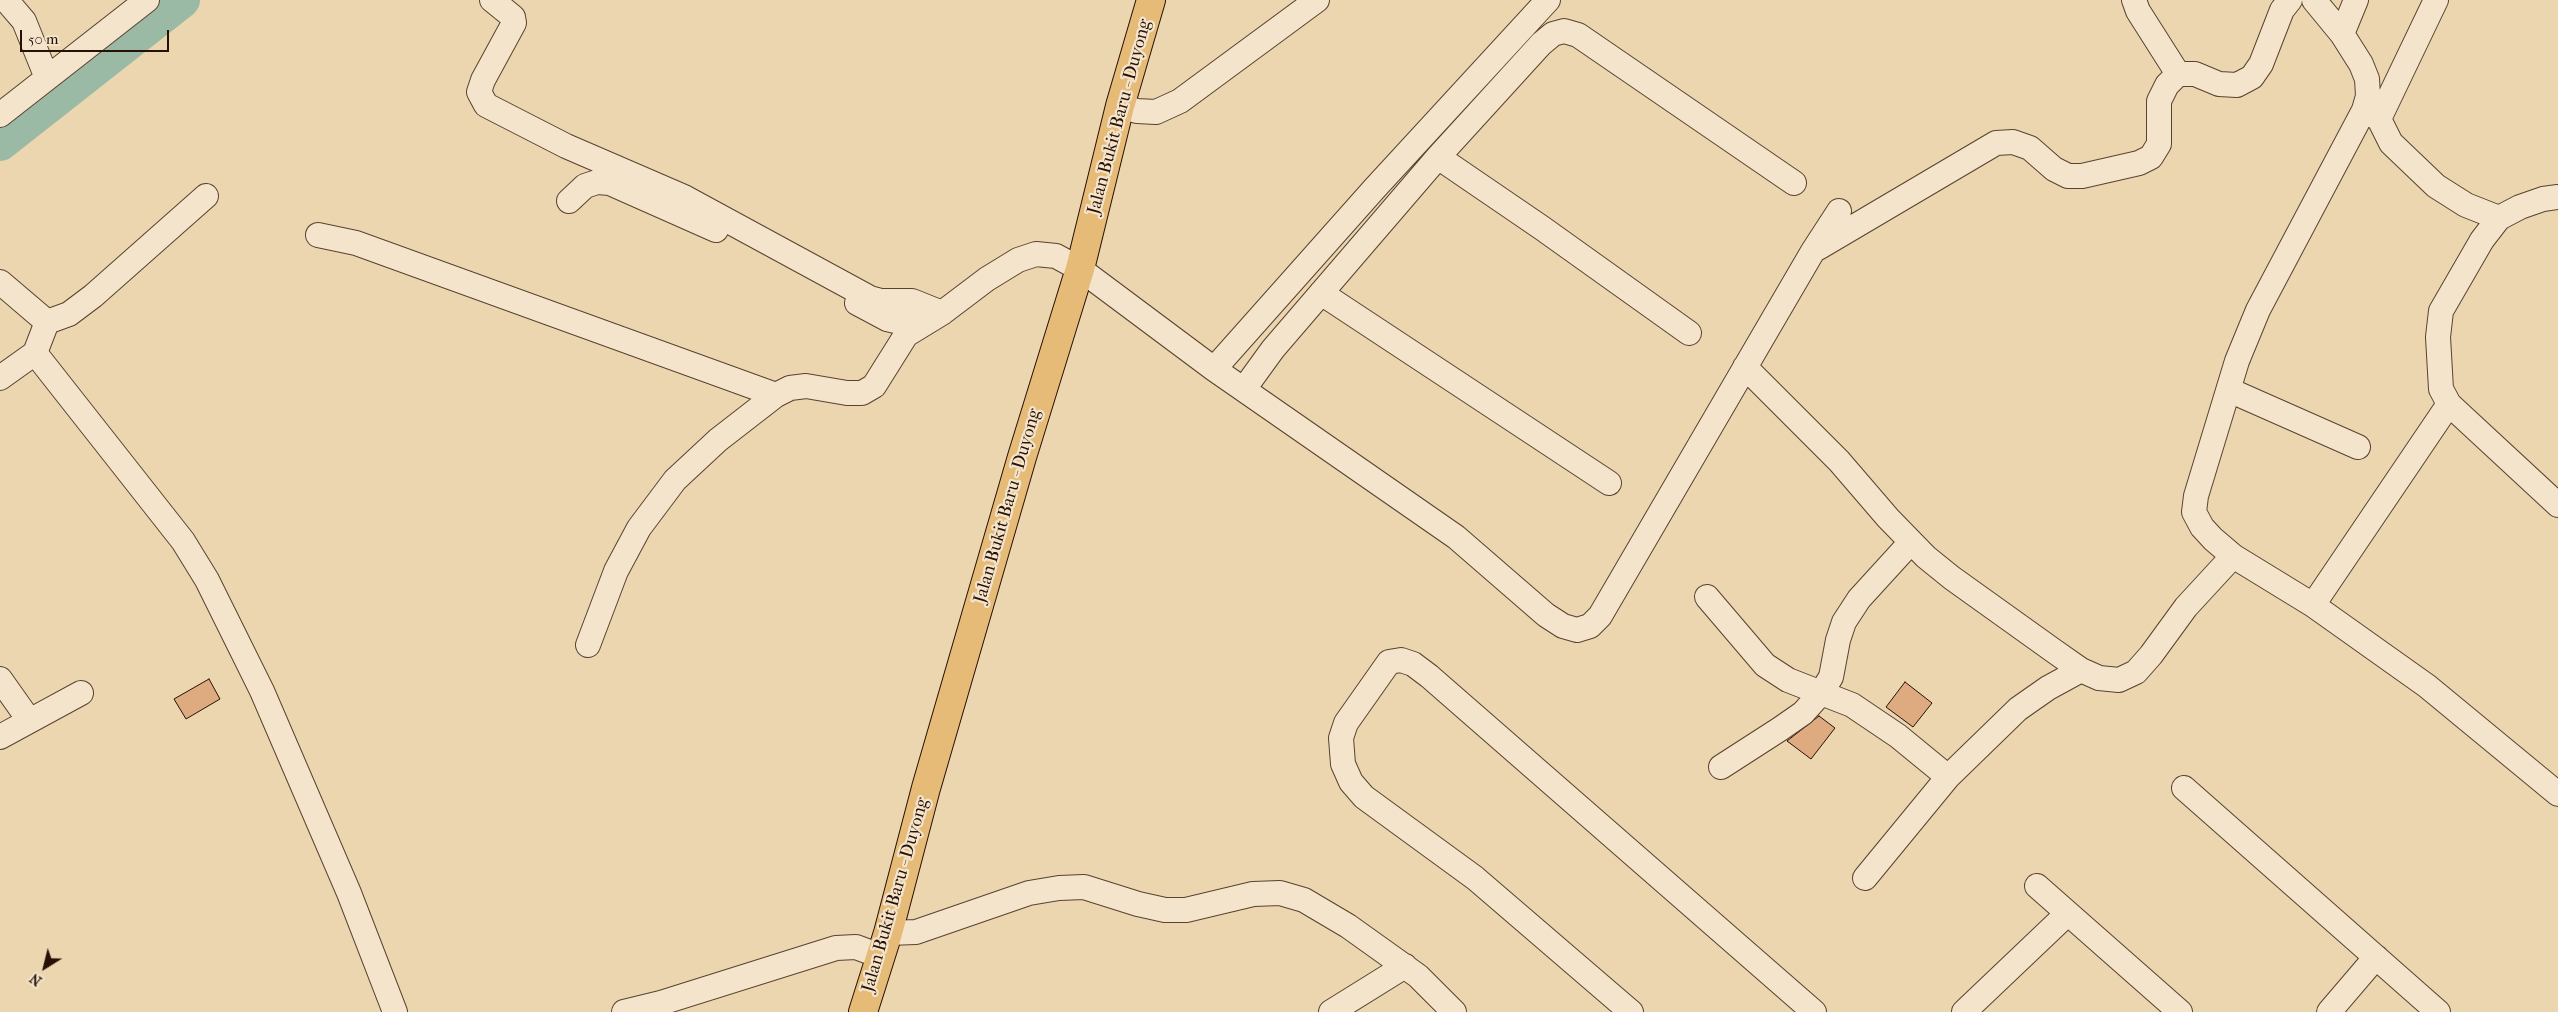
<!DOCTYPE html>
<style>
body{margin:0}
#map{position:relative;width:2558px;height:1012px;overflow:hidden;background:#ecd6af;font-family:"IM FELL French Canon",serif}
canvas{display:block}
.north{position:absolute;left:20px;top:942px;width:50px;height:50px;-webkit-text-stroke:4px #f3e4cb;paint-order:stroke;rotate:216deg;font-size:14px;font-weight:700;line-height:20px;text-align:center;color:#271005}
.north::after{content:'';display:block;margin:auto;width:18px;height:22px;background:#271005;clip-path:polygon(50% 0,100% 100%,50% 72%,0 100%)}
.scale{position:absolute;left:20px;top:30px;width:149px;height:22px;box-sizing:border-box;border:2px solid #271005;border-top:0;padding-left:6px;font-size:15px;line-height:18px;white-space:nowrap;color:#271005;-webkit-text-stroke:4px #f3e4cb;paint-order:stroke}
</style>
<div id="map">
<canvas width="2558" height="1012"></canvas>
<div class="north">N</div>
<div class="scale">50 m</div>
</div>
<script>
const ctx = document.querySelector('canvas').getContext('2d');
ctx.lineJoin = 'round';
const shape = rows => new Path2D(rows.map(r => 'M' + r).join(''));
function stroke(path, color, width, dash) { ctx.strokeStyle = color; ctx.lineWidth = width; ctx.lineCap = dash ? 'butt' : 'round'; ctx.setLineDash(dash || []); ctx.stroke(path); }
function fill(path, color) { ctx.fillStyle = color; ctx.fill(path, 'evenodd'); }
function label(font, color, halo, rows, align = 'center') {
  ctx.font = font + ' "IM FELL French Canon",serif'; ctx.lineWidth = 4.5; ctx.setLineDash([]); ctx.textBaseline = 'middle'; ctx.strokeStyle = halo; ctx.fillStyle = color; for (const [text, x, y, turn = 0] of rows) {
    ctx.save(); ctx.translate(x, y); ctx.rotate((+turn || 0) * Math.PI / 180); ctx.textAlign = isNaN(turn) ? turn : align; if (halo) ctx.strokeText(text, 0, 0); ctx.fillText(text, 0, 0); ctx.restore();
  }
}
stroke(shape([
 [0,143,182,0]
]), '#9abaa6', 36);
const building = shape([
 [209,679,220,699,186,719,174,699,209,679],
 [1905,682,1932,703,1913,727,1886,707,1905,682],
 [1819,716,1835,728,1811,759,1787,741,1819,716]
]);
fill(building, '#deab80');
stroke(building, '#271005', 1);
const minor = shape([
 [6,0,24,21,47,78],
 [492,0,513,17,514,23,483,80,479,92,486,105,566,146,684,197,870,298,881,301,912,301,942,313],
 [2134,0,2138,11,2178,74],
 [2314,0,2342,34,2361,64,2367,79,2368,96,2364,110,2258,310,2237,361,2196,496,2194,512,2202,527,2213,539,2233,556,2313,605,2427,686,2558,794],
 [2342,34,2356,0],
 [1120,106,1137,111,1156,112,1180,101,1317,0],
 [2364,110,2379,119,2391,143,2436,186,2466,205,2499,218],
 [0,115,147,0],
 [2379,119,2436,0],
 [1438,157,1542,228,1689,333],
 [206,196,93,296,69,314,47,322,35,353,183,541,207,580,262,691,349,893,395,1012],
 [2558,197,2543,199,2520,207,2499,218,2482,240,2441,311,2438,337,2441,389,2449,404,2558,505],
 [569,201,585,186,597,182,610,183,716,230],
 [318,235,356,243,776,395],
 [1818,248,1996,143,2013,142,2030,148,2054,169,2068,176,2082,176,2139,163,2151,157,2159,144,2159,101,2167,85,2178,74,2195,74,2219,84,2237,85,2252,77,2261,64,2282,10,2290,0],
 [0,282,47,322],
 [1321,293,1609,483],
 [857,303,887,319,917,326],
 [1745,367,1839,461,1888,518,1926,557,1952,578,2054,651,2081,670,2099,678,2119,680,2136,672,2151,655,2186,607,2233,556],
 [1214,369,1375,188,1548,0],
 [0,378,35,353],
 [1244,389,1273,349,1438,157,1541,44,1553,34,1564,31,1578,35,1794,183],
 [2229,390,2358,447],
 [1707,597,1765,665,1788,680,1852,705,1898,736,1948,777],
 [2313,605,2449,404],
 [588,645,616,571,639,528,675,480,718,440,776,395,790,388,806,386,847,393,862,393,874,386,906,335,942,313,987,279,1018,260,1036,254,1056,256,1080,269,1214,369,1456,537,1546,615,1563,626,1577,630,1590,626,1600,616,1813,251,1839,211],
 [0,679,29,720],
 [0,737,81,693],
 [1721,767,1780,729,1803,713,1821,693,1831,677,1838,640,1844,622,1859,599,1911,542],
 [2184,788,2438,1012],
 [1865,878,1948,777,2018,709,2048,688,2081,670],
 [2037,886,2180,1012],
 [888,933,916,932,1029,893,1059,888,1084,887,1138,904,1165,910,1186,910,1253,894,1280,893,1304,900,1348,926,1418,976,1454,1012],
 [624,1012,661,1003,836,948,856,947,880,956],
 [1331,1012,1405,966],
 [1631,1012,1475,878,1364,797,1351,782,1343,764,1341,738,1346,723,1389,662,1401,660,1413,664,1429,676,1814,1012],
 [1964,1012,2067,914],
 [2329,1012,2376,957]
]);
const major = shape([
 [863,1012,888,933,926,788,1022,457,1080,269,1120,106,1151,0]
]);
stroke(minor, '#584230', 26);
stroke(major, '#271005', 30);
stroke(minor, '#f3e4cb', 24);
stroke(major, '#e6bb78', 28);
label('18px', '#271005', '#f3e4cb', [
 ["Jalan Bukit Baru - Duyong",1120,117,-75],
 ["Jalan Bukit Baru - Duyong",1008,506,-74],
 ["Jalan Bukit Baru - Duyong",896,895,-74]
]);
</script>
